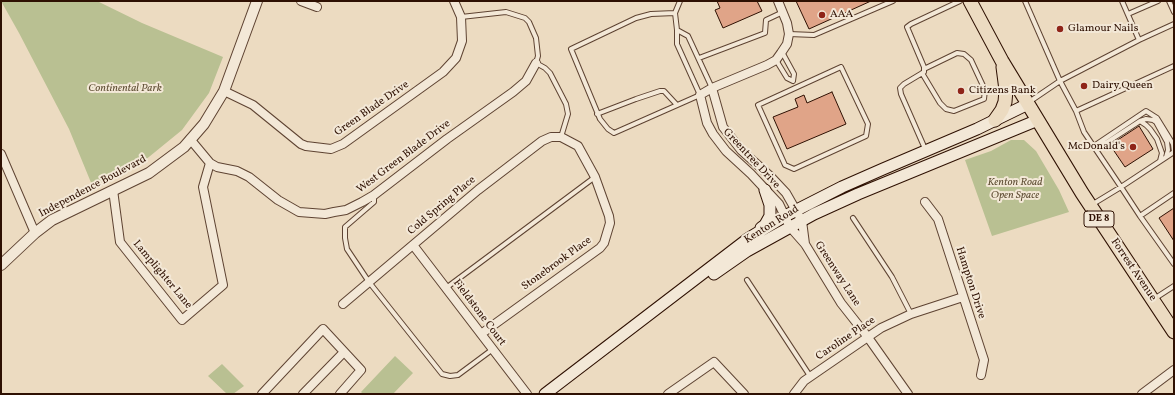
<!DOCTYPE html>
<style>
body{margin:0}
#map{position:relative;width:1175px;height:395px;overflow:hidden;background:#ecdbc1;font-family:Vollkorn,serif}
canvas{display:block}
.frame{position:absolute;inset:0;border:2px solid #2e1002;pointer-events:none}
</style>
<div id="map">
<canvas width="1175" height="395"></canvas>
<div class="frame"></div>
</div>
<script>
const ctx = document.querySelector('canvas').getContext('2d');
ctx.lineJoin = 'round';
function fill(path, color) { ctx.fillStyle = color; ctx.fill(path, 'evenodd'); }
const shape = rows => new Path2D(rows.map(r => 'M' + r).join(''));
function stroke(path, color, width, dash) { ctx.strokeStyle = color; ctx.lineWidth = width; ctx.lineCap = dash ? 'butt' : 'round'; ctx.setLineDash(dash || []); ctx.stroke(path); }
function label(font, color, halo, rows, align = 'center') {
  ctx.font = font + ' Vollkorn,serif'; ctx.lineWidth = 4; ctx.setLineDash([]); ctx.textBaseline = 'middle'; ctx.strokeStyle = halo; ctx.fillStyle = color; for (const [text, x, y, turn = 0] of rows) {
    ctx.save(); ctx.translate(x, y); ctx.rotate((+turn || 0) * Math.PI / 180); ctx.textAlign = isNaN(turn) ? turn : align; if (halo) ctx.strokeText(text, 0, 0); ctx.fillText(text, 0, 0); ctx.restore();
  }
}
fill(shape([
 [1,1,97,1,142,23,223,57,209,93,182,130,144,161,101,183,92,185,69,129,19,33],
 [1011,140,1024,140,1036,151,1059,190,1069,212,992,236,965,160,991,151],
 [395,356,413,373,393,394,363,394,361,392],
 [222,364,244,386,233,394,227,394,208,376]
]), '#b9c092');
const building = shape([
 [717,1,757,1,762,11,723,28,715,10,720,8,717,1],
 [796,1,871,1,809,29,796,1],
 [832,92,846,124,787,149,773,117,798,107,795,99,804,95,807,103,832,92],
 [1139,126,1153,149,1125,167,1110,145,1139,126],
 [1174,208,1174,241,1159,218,1174,208]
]);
fill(building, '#e0a488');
stroke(building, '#2e1002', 1);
const service = shape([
 [680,1,675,13,651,14,636,18,571,49,600,119,608,129,614,133,700,95,677,44,677,30,688,36,712,88],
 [1025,1,1060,81,1076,111,1174,66],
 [1169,1,1174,12],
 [675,13,677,30],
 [1128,14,1158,1],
 [461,17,506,12,525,18,529,22,536,38,538,56,536,63,545,68,550,73,566,104,568,114,561,137],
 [789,34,814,35,893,1],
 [1139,40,1174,24],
 [699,58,765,33,766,20,783,12],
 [776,60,787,78,793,81,794,74,782,52],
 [841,67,868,124,866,136,794,169,785,165,758,105,841,67],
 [922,73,940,103,946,109,954,111,984,99,985,90,971,60,964,54,957,53,924,69],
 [1029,102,1060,81,1139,40,1122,1],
 [1076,111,1084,132,1121,187,1174,152,1173,144,1157,118,1146,111,1094,146],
 [597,114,636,99,660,91,664,91,677,105],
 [1140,121,1146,119,1153,120,1156,122,1167,142,1168,150,1166,157],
 [1100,142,1106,143,1140,121,1146,125,1150,129,1157,139,1162,153,1160,161],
 [926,151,901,94,900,88,904,84,924,72,924,67,907,27,911,24,960,1],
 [1174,193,1140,216,1174,264],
 [374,195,374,202,345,227,345,238,347,249,369,282,442,374,450,376,458,375,493,349],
 [1093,204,1121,187,1140,216],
 [853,218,892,277,911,314],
 [747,280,810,376],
 [446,288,595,177],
 [1154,299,1174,286]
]);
const minor = shape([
 [301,1,317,7],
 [778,1,787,23,789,34,787,44,781,53,776,60,767,65,712,88,700,95,707,123,713,134,726,151,751,174,779,204,790,227,805,244,841,303,867,336,908,394],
 [712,88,723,127,741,150,770,176,786,193,802,221,805,244],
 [224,91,253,105,301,144,306,146,331,149,343,144,443,72,456,58,462,41,461,17,454,1],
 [190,139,210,163,217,167,237,171,249,177,278,200,299,212,325,214,334,212,346,210,362,202,374,195,447,139,513,92,526,81,536,63],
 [1,154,35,233],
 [113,190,120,242,182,320,223,285,203,187,210,163],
 [925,202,938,219,984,360,981,375],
 [413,245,527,394],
 [343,304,478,190,542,141,551,137,561,137,578,146,595,177,609,216,610,223,604,243,600,248,481,334],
 [262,394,323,329,361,370,340,394],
 [303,394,344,352],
 [668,394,714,362,744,394],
 [794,394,804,381,881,328,911,314,963,297],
 [1142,394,1174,370]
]);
const tertiary = shape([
 [1,265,35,233,52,220,149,173,184,147,204,124,224,91,257,1]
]);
const secondary = shape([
 [761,228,765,225,770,216,770,205,765,190],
 [714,274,747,251,814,214,858,194,1038,120],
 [545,394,749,238,785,216,842,187,883,169,977,129,1028,104]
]);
const trunk = shape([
 [970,1,1002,61,1082,193,1174,332],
 [995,120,1002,110,1005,102,1006,90,1003,67]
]);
stroke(service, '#5e4332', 6);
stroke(minor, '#5e4332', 10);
stroke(tertiary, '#5e4332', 12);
stroke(secondary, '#2e1002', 13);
stroke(trunk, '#2e1002', 15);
stroke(service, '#f3e8d7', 4);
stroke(minor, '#f3e8d7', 8);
stroke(tertiary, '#f3e8d7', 10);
stroke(secondary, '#f3e8d7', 11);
stroke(trunk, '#ecdbc1', 13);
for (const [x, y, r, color] of [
 [822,15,4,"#8f2418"],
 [1060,29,4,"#8f2418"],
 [1084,86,4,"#8f2418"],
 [961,91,4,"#8f2418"],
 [1133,147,4,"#8f2418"]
]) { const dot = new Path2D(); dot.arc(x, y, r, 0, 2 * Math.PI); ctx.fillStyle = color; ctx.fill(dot); stroke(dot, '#f3e8d7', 1.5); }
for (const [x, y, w] of [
 [1099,219,30]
]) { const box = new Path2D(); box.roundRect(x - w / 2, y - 8, w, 16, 3); ctx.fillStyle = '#f3e8d7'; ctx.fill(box); stroke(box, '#2e1002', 1); }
label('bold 10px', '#2e1002', null, [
 ["DE 8",1099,219]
]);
label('11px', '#2e1002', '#f3e8d7', [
 ["AAA",830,15],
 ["Glamour Nails",1068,29],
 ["Dairy Queen",1092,86],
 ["Citizens Bank",969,91],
 ["McDonald's",1125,147,"right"]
], 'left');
label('italic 11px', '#5f4e34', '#f3e8d7', [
 ["Continental Park",125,89],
 ["Kenton Road",1015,183],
 ["Open Space",1015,196]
]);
label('11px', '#2e1002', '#f3e8d7', [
 ["Green Blade Drive",372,109,-35],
 ["West Green Blade Drive",404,157,-37],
 ["Greentree Drive",751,159,47],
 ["Independence Boulevard",93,187,-28],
 ["Cold Spring Place",442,206,-40],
 ["Kenton Road",772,225,-32],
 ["Stonebrook Place",557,264,-36],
 ["Forrest Avenue",1133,270,56],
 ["Greenway Lane",837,274,57],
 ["Lamplighter Lane",162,275,50],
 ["Hampton Drive",970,283,72],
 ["Fieldstone Court",479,313,53],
 ["Caroline Place",846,339,-34]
]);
</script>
